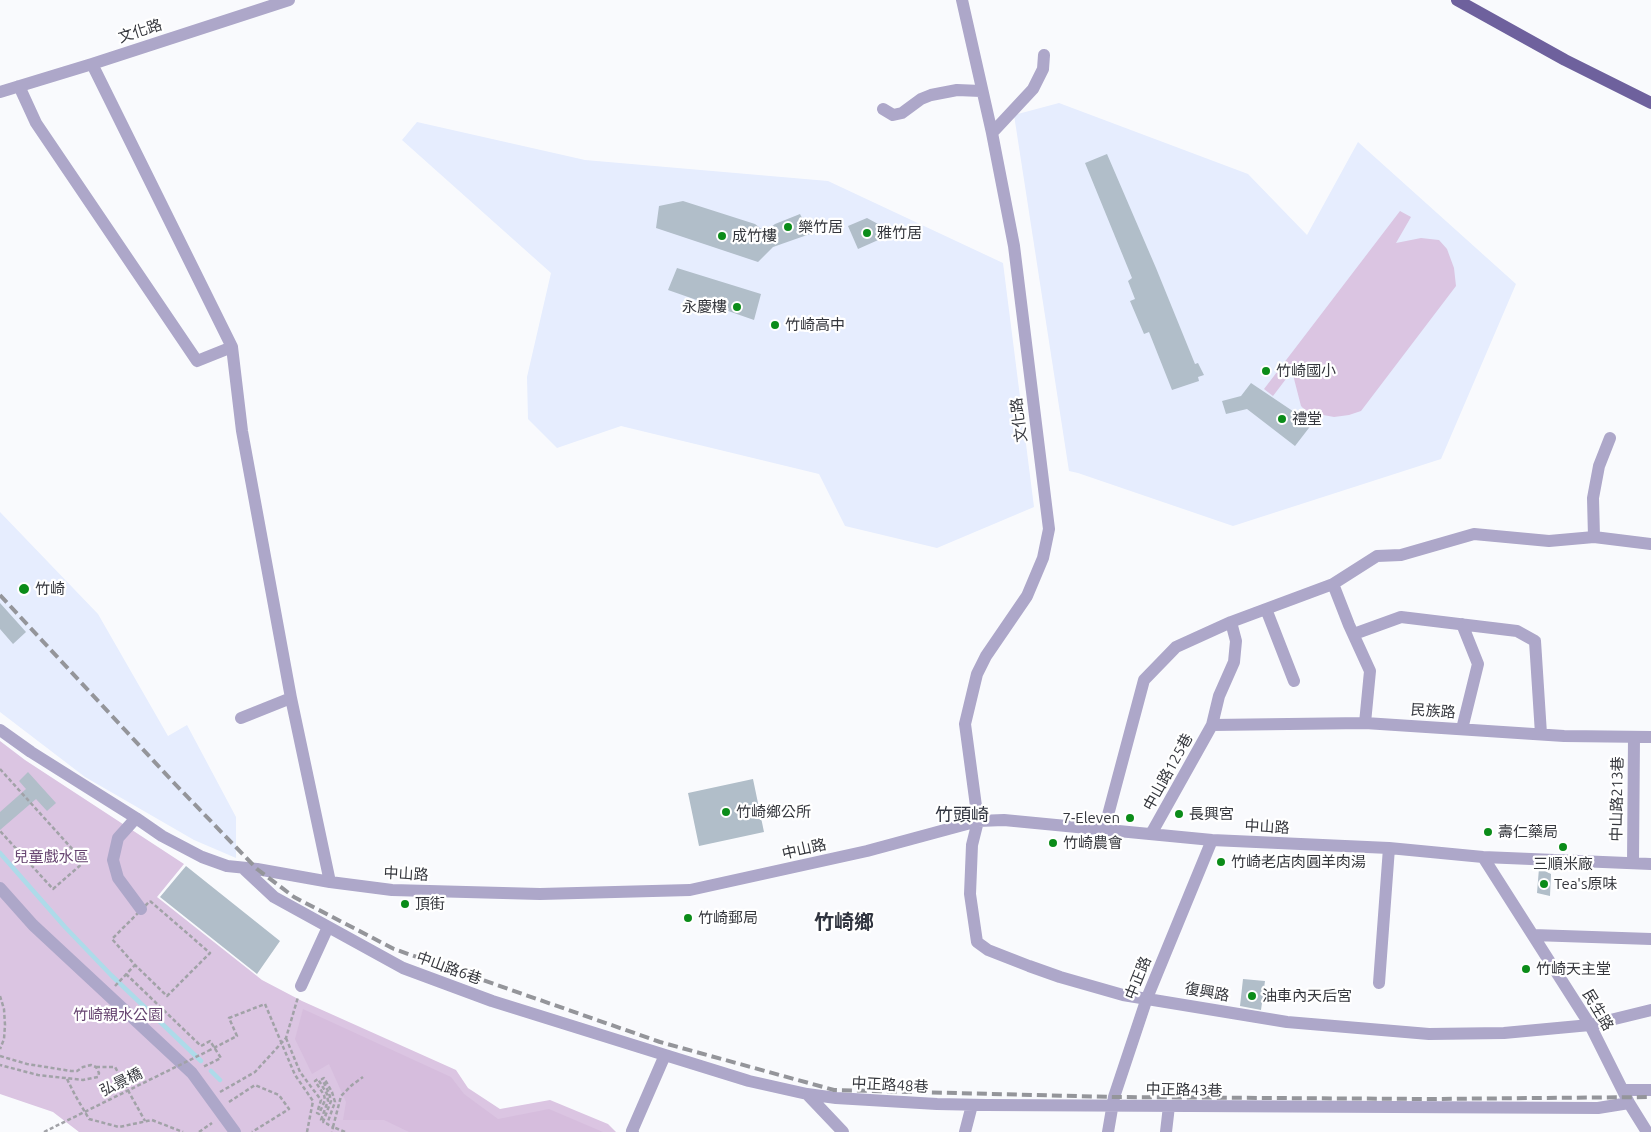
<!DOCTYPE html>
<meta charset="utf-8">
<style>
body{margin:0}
canvas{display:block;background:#f9fafd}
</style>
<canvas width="1651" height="1132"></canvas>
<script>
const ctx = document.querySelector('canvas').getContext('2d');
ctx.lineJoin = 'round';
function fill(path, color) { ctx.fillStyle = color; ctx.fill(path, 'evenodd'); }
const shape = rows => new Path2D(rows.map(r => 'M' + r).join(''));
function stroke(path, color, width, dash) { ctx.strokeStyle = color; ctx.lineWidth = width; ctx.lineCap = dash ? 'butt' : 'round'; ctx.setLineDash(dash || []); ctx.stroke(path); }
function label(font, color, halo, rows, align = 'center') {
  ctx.font = font + ' Ubuntu,"Noto Sans TC",sans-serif'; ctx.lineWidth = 4.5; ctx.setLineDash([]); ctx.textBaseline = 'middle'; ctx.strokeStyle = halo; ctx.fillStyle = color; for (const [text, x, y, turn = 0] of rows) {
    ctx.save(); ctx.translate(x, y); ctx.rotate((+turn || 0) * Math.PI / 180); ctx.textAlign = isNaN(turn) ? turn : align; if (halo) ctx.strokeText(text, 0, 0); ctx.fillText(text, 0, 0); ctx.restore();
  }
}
fill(shape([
 [1059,103,1248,174,1307,235,1358,142,1516,284,1441,459,1233,526,1078,473,1069,471,1014,115],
 [417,122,585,160,828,181,1003,263,1034,507,937,548,845,526,819,474,621,426,557,448,528,419,527,377,551,273,402,140],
 [0,512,98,614,168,736,187,725,236,817,236,858,194,840,85,777,0,712]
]), '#e6edfe');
fill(shape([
 [1400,211,1411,217,1396,243,1421,238,1439,240,1447,249,1454,268,1456,286,1361,411,1349,415,1334,417,1307,412,1301,406,1292,371,1273,396,1264,389],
 [0,741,25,760,184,864,157,897,262,980,302,1001,456,1070,468,1088,500,1109,550,1100,608,1124,616,1132,79,1132,53,1112,0,1094]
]), '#dbc5e2');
fill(shape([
 [303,1009,451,1077,464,1094,498,1119,549,1109,603,1132,409,1132,384,1120,343,1120,346,1102,329,1064,312,1074,295,1039]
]), '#d6bddd');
stroke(shape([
 [0,853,65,927,111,975,201,1061],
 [211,1071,220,1080]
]), '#addbe9', 4.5);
fill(shape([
 [1107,154,1156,268,1195,364,1198,363,1204,375,1198,377,1199,381,1172,390,1149,332,1144,334,1130,301,1135,299,1128,281,1132,278,1085,163],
 [683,201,755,224,765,232,775,224,800,214,810,234,773,247,758,262,656,228,659,206],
 [867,218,878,224,885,237,858,249,848,226],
 [677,268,761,294,754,320,668,290],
 [1251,383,1312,424,1295,446,1247,409,1226,414,1222,401,1241,396],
 [0,603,26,632,13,644,0,629],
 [28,772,56,803,47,811,36,799,0,830,0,812,26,789,19,781],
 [753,779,764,832,699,846,688,793],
 [186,866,280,941,257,974,160,897],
 [1539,868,1551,874,1550,896,1537,893],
 [1243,979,1265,981,1261,1010,1240,1006]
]), '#b1bec9');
stroke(shape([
 [0,769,84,862,53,889,0,831],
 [150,901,210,953,167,996,135,965,112,939,150,901],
 [126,974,201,1046,210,1041,221,1058,203,1067],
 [115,986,135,965],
 [0,996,4,1009,5,1025,4,1039,0,1049],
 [286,1038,300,1072,321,1100,317,1113,319,1114,325,1100,324,1095,315,1081,318,1079,327,1094,328,1101,321,1120,323,1122,331,1101,329,1093,322,1079,324,1078,332,1092,335,1102,327,1124,333,1127,332,1132],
 [208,1051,237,1036,229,1018,265,1004,295,1075,313,1101,307,1132],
 [0,1056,27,1064,71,1071,77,1071,83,1067,91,1065,96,1067,99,1073,98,1077,83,1080,38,1075,0,1065],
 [96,1067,115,1067,145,1121],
 [67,1079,75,1095,89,1119,119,1127,152,1120,183,1132],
 [220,1092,255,1072,286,1038,298,997],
 [229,1102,255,1085,279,1095,289,1109,252,1132],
 [199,1132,212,1123],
 [345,1132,333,1127,341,1096,352,1085,363,1077]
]), '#a1a2a7', 2.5, [4, 2.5]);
stroke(shape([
 [962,0,992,133,1014,246,1049,529,1043,558,1027,596,986,656,977,674,965,724,978,821,972,845,970,894,977,942,988,950,1029,966,1060,977,1123,995,1287,1022,1429,1034,1504,1033,1590,1025,1651,1010],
 [92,64,232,347,242,431,291,698,330,882],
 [19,86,36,123,197,361,232,347],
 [0,92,92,64,289,0],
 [883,109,893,115,902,113,921,99,931,95,957,90,981,91],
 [992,133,1033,89,1043,69,1044,55],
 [1594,537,1593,498,1599,466,1610,438],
 [1333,584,1349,625,1370,671,1365,723],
 [1266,609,1294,681],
 [1462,624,1478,664,1462,729],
 [1354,634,1401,617,1517,631,1535,641,1541,734],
 [241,718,291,698],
 [1212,725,1365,723,1564,736,1651,737],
 [0,730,31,752,136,818,162,836,202,857,227,866,257,869,330,882,392,890,540,894,690,890,867,851,978,821,1004,820,1212,840,1389,848,1483,857,1651,864],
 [136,818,118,838,113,860,118,878,141,909],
 [1104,830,1144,680,1176,647,1231,622],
 [1151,834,1212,725,1219,696,1234,662,1236,641,1231,622,1333,584,1377,556,1401,555,1474,534,1549,541,1594,537,1651,544],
 [1483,857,1590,1025,1629,1103,1647,1132],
 [1633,863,1634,737],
 [243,868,274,897,403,968,492,1001,665,1055,749,1081,807,1094,836,1098,937,1104,986,1105,1598,1108,1629,1103],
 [0,888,33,925,192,1073,235,1132],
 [1533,935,1651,939],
 [1379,983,1389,848],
 [301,986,328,927],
 [1623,1090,1651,1090],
 [807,1094,843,1132],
 [633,1132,632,1131,665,1055],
 [965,1132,972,1105],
 [1108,1132,1114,1097,1147,998,1212,840],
 [1166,1132,1169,1106]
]), '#ada7c9', 12);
stroke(shape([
 [1457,0,1565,60,1651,103]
]), '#6e619d', 12);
stroke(shape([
 [0,595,175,784,257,869,294,897,394,949,660,1042,834,1090,1114,1097,1430,1099,1651,1097]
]), '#94959a', 4, [10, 5]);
stroke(shape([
 [44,1132,208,1051]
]), '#a1a2a7', 2.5, [4, 2.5]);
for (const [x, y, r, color] of [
 [788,227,5,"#0b8c19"],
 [867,233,5,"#0b8c19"],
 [722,236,5,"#0b8c19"],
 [737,307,5,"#0b8c19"],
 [775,325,5,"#0b8c19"],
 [1266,371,5,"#0b8c19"],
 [1282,419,5,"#0b8c19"],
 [24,589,6,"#0b8c19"],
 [726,812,5,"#0b8c19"],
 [1179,814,5,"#0b8c19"],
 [1130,818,5,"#0b8c19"],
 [1488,832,5,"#0b8c19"],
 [1053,843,5,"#0b8c19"],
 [1563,847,5,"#0b8c19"],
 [1221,862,5,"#0b8c19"],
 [1544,884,5,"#0b8c19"],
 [405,904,5,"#0b8c19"],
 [688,918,5,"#0b8c19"],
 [1526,969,5,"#0b8c19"],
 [1252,996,5,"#0b8c19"]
]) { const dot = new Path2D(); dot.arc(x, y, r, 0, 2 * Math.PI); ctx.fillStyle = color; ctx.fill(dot); stroke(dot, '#fff', 2); }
label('15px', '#35373d', '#fff', [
 ["文化路",140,31,-18],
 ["文化路",1019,420,-97],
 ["民族路",1433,711,4],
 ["中山路125巷",1168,772,-61],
 ["中山路213巷",1617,799,-89],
 ["中山路",1267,827,3],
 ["中山路",804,849,-13],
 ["中山路",406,874,3],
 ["中山路6巷",449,968,20],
 ["中正路",1138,978,-68],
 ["復興路",1207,992,10],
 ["民生路",1598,1010,59],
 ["弘景橋",121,1082,-26],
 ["中正路48巷",890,1085,3],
 ["中正路43巷",1184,1090,1]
]);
label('15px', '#35373d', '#fff', [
 ["樂竹居",798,227],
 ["雅竹居",877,233],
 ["成竹樓",732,236],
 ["永慶樓",727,307,"right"],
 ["竹崎高中",785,325],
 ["竹崎國小",1276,371],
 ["禮堂",1292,419],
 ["竹崎",35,589],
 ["竹崎鄉公所",736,812],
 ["長興宮",1189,814],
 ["7-Eleven",1120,818,"right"],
 ["壽仁藥局",1498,832],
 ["竹崎農會",1063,843],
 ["竹崎老店肉圓羊肉湯",1231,862],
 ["三順米廠",1563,864,"center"],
 ["Tea's原味",1554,884],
 ["頂街",415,904],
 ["竹崎郵局",698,918],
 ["竹崎天主堂",1536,969],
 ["油車內天后宮",1262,996]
], 'left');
label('15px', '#674571', '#fff', [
 ["兒童戲水區",51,857],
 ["竹崎親水公園",118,1015]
]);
label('18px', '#30343f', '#fff', [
 ["竹頭崎",962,815]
]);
label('bold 20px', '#30343f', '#fff', [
 ["竹崎鄉",844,922]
]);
</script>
